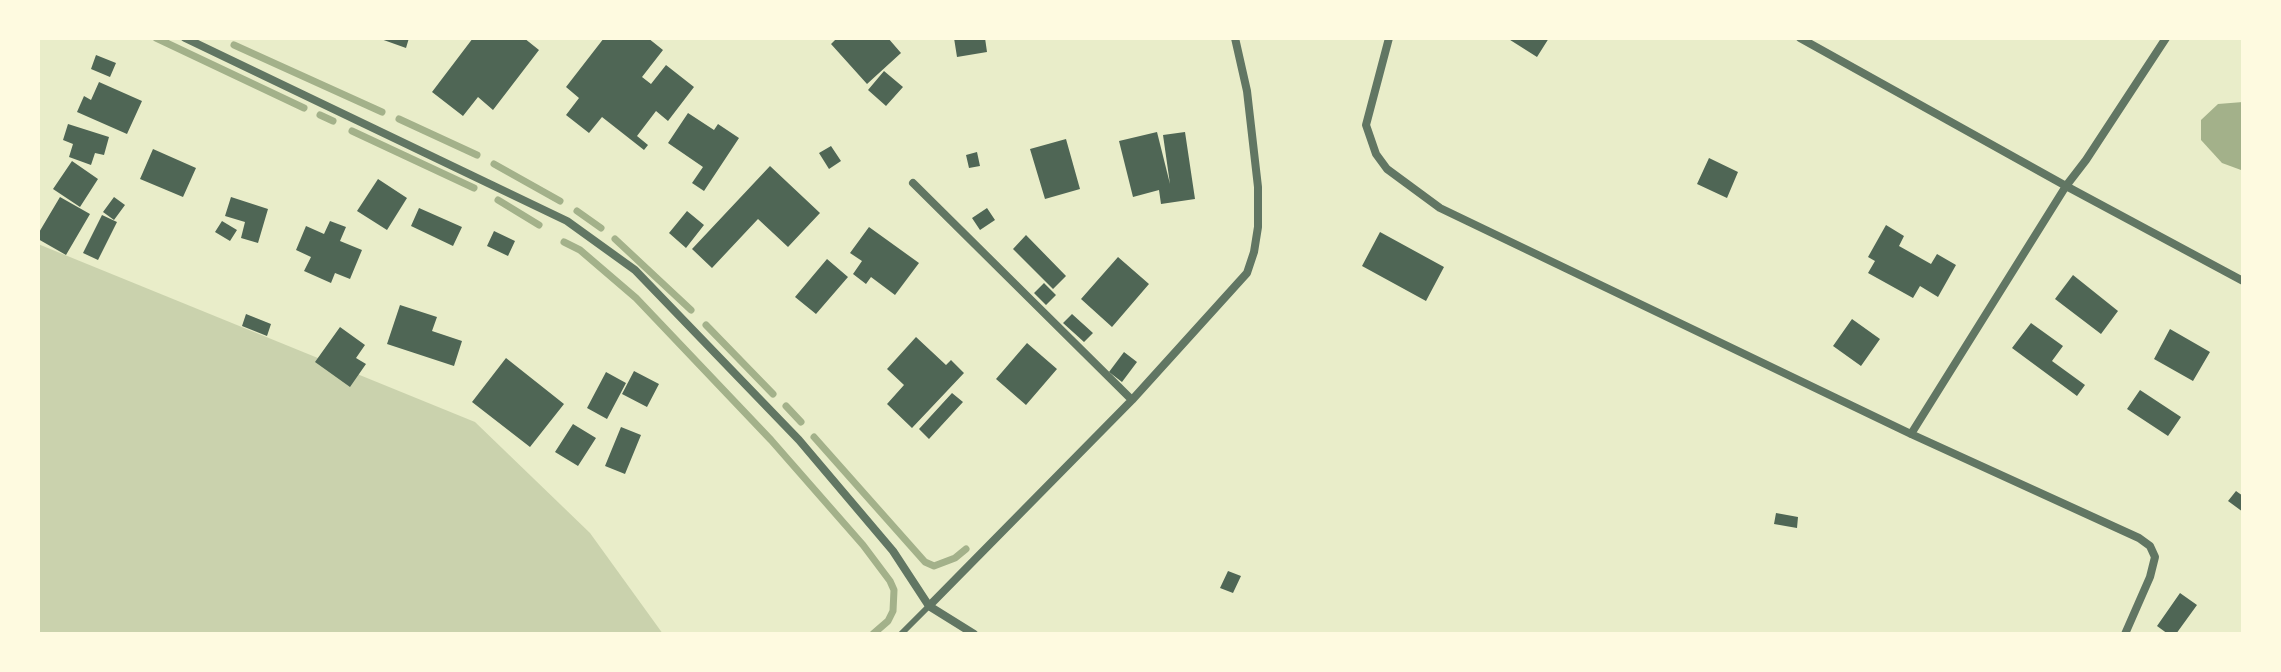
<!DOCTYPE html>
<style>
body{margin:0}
#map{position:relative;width:2281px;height:672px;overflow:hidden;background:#e9edc9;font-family:Cabin,sans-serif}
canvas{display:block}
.frame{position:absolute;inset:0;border:40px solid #fefae0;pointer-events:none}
</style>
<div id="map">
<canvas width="2281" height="672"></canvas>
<div class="frame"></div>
</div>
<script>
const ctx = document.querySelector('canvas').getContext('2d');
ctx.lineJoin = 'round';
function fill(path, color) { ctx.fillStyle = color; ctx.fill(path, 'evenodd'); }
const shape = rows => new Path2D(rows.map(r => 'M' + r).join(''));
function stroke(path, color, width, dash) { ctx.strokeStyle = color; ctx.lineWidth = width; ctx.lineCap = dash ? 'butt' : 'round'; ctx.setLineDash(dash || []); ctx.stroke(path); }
fill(shape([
 [38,244,475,422,590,533,663,634,38,634]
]), '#cad2ad');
fill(shape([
 [2243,102,2243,170,2241,170,2222,163,2201,140,2201,120,2218,104]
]), '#a3b18a');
stroke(shape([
 [156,38,304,108],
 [234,45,382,112],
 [320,115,333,121],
 [399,119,477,155],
 [352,131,474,188],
 [494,164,560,201],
 [498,200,539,225],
 [577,211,601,228],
 [615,239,691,310],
 [564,242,580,250,636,298,771,440,863,545,890,581,894,590,893,611,888,621,873,634],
 [706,325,773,394],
 [786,406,801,422],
 [814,437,925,562,934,566,955,558,966,549]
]), '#a3b18a', 7);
fill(shape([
 [378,38,409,38,406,48],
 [473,38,524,38,539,50,493,110,478,97,463,116,432,92],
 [604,38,648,38,663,50,642,77,651,84,666,65,694,87,668,121,656,111,637,136,648,145,644,150,602,117,589,133,566,115,579,98,566,87],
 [837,38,888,38,901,53,867,84,831,44],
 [954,38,985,38,987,52,957,57],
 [1507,38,1549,38,1537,57],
 [96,55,116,63,110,77,91,69],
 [884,71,903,87,886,106,868,90],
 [99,82,142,101,127,134,77,112,84,96,91,100],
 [688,113,714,130,718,124,739,138,704,191,692,183,703,167,668,143],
 [68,124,109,137,104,155,95,153,91,165,69,157,73,144,63,140],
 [1157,132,1170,184,1163,135,1185,132,1195,199,1161,204,1159,190,1133,197,1119,141],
 [1066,139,1080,189,1045,199,1030,149],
 [831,146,841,161,829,169,819,153],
 [153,149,196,168,183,197,140,179],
 [977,152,980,166,969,168,966,155],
 [1709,158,1738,172,1727,198,1697,184],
 [72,161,98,179,80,207,53,189],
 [770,166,820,213,788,247,758,219,712,268,692,249],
 [378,179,407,198,387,230,357,211],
 [60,197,90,214,66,255,38,239,38,234],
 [114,197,125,205,114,220,103,212],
 [231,197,268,209,258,243,241,238,245,222,225,216],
 [419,208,462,227,453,246,411,226],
 [987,208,995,220,980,230,972,218],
 [687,211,704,225,686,248,669,233],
 [102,215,117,222,98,260,83,253],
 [222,221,237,230,230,241,215,232],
 [330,221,346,227,340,241,362,250,350,279,335,273,331,283,304,271,311,257,296,250,306,226,324,234],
 [1886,225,1904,236,1899,246,1931,264,1937,254,1956,265,1938,297,1920,286,1913,298,1868,273,1875,261,1868,257],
 [869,227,919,263,895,295,871,277,866,284,853,274,862,261,850,253],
 [494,231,515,241,508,256,487,246],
 [1380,232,1444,267,1426,301,1362,266],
 [1026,235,1066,276,1053,289,1013,249],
 [1118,257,1149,284,1112,327,1081,299],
 [827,259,848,277,816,314,795,297],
 [2073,275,2118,311,2101,334,2055,299],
 [1044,283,1056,295,1046,305,1034,293],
 [400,305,437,317,432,331,462,341,454,366,387,344],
 [246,314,271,324,267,336,242,326],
 [1072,314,1093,333,1084,342,1063,323],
 [1852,319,1880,339,1861,366,1833,346],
 [2031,323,2063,346,2052,361,2085,385,2077,396,2012,348],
 [340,327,365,345,356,358,366,364,350,387,315,362],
 [2170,329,2210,352,2193,381,2154,359],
 [916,337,946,365,951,360,964,373,912,428,887,404,904,385,887,369],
 [1027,343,1057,369,1026,405,996,379],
 [1124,352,1137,362,1122,382,1109,372],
 [506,358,564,404,530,447,472,402],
 [634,371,659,384,647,407,622,394],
 [606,372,626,383,607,419,587,408],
 [2140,390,2181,417,2168,436,2127,409],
 [952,393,963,402,929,439,919,429],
 [573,424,596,438,578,466,555,452],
 [621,427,641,435,625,474,605,466],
 [2236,491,2243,496,2243,512,2228,501],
 [1776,513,1798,517,1797,528,1774,524],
 [1228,571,1241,576,1233,593,1220,588],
 [2180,593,2197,605,2176,634,2168,634,2157,626]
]), '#4f6655');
stroke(shape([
 [901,634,929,606]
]), '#617663', 6);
stroke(shape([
 [185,38,567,221,635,270,799,440,893,551,929,606,974,634],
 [1389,38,1366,125,1376,154,1387,169,1440,208,1911,434,2139,538,2150,546,2155,557,2150,577,2125,634],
 [1800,38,2066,186,2243,281],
 [913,183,1132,400],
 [1911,434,2066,186,2086,160,2166,38],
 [929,606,1132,400,1247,273,1254,252,1258,227,1258,187,1247,91,1235,38]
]), '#617663', 8);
</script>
